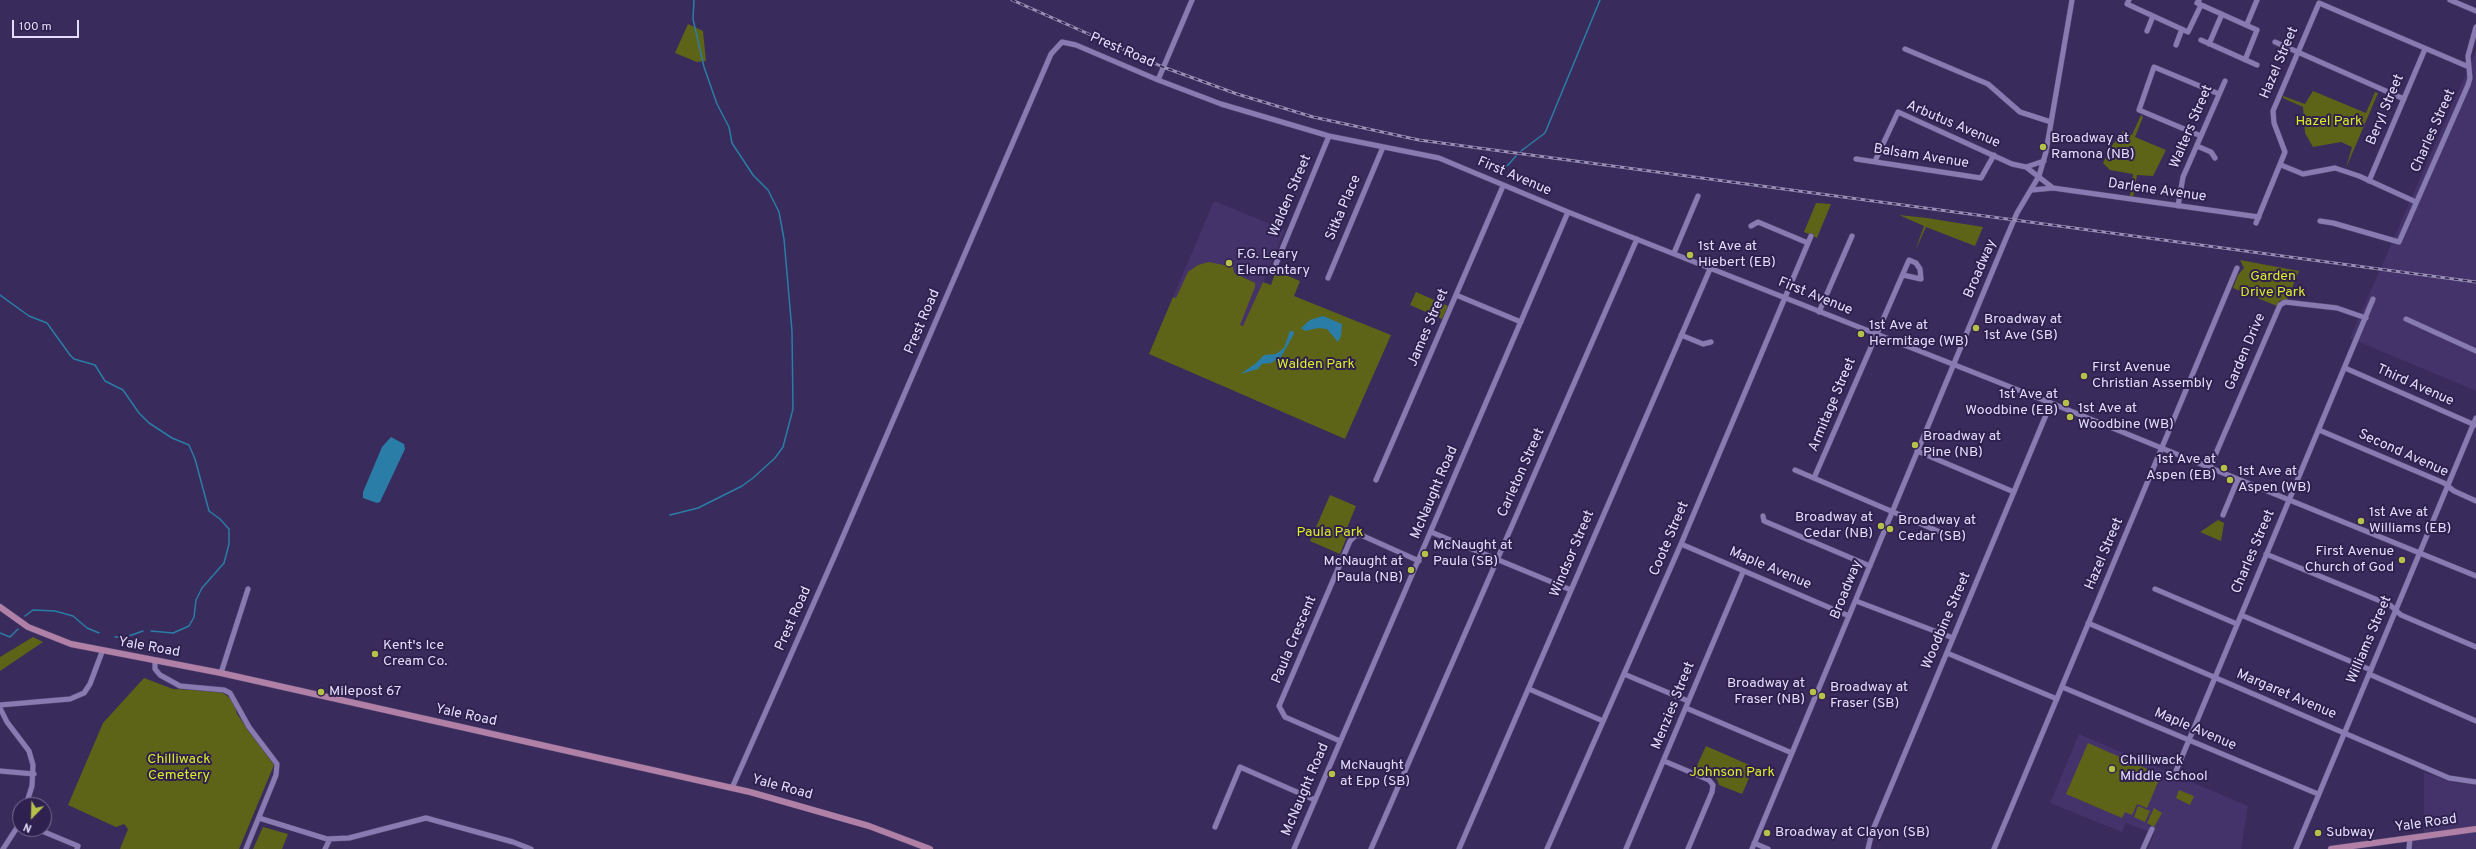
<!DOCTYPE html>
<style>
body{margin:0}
#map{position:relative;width:2476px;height:849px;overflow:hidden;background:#392b5b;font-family:Overpass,sans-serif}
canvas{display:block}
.north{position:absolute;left:12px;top:797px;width:40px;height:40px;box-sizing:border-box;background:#2f214f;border:1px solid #776c94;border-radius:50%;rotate:203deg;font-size:11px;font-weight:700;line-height:16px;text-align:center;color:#e3ddfb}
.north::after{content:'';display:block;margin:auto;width:14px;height:18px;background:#b5c249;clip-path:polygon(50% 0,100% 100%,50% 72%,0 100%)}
.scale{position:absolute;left:12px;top:20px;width:67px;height:18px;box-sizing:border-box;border:2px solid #e3ddfb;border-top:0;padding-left:5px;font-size:12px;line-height:14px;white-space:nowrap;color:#e3ddfb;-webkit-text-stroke:3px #2f214f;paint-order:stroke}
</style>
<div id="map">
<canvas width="2476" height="849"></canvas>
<div class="north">N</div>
<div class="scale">100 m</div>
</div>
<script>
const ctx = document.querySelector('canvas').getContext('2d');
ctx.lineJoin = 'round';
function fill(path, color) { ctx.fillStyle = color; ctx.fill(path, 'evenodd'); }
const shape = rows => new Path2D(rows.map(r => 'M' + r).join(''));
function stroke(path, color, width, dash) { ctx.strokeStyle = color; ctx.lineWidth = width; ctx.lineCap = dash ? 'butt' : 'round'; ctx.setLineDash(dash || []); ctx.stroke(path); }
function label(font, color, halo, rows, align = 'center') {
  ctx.font = font + ' Overpass,sans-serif'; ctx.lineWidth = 4; ctx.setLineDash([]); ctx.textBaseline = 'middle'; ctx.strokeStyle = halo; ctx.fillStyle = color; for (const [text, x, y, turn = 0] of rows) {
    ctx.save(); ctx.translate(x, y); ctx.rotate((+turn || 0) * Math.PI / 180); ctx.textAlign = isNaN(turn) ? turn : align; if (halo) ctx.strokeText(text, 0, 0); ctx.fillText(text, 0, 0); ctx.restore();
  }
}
fill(shape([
 [2476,51,2476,391,2350,338],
 [1214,201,1285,230,1244,327,1173,297],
 [2079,734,2248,806,2241,849,2148,849,2154,834,2126,823,2122,832,2050,803],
 [2424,772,2454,783,2476,784,2476,849,2411,849,2412,840,2424,838]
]), '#43336a');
fill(shape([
 [688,24,703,31,706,61,697,62,675,53],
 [2313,91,2366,113,2375,92,2378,93,2346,168,2352,147,2341,142,2313,147,2305,133,2303,107,2283,98,2283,96,2305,104],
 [2141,115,2143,117,2135,137,2166,150,2153,176,2137,175,2133,197,2130,196,2133,174,2110,170,2103,163,2111,147,2123,131,2132,135],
 [1816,203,1831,204,1817,238,1804,232],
 [1899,215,1927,218,1983,227,1975,246,1926,227,1915,251,1924,226],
 [2240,260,2299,271,2287,300,2279,301,2277,306,2233,288,2238,275,2244,268],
 [1209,262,1233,267,1234,273,1255,283,1255,287,1240,325,1243,326,1263,282,1271,285,1276,271,1300,281,1294,296,1391,335,1345,439,1149,354,1173,297,1176,298,1188,272,1198,265],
 [1416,292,1448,306,1442,319,1410,305],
 [1330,495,1356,506,1345,533,1348,534,1340,554,1310,541],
 [2218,520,2224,523,2221,541,2200,532],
 [33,637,43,642,0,671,0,657],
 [144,678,173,689,219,691,226,695,233,701,237,714,274,765,239,849,120,849,128,829,124,824,116,827,68,805,103,723],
 [2088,743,2161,775,2147,808,2137,804,2132,815,2125,812,2122,818,2066,794],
 [1706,746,1754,767,1742,794,1719,785,1717,779,1695,770],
 [2179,790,2194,796,2190,805,2176,798],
 [2138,806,2150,811,2145,822,2134,817],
 [2154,808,2162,813,2154,827,2147,823],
 [263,827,288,834,282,849,253,849]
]), '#5d6417');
fill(shape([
 [1323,316,1342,324,1341,336,1338,342,1327,329,1318,328,1305,331,1301,328,1310,320],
 [1290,331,1293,331,1294,334,1281,357,1271,363,1262,364,1258,369,1240,374,1255,364,1264,355,1276,354,1284,348],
 [391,437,404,444,405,449,380,502,377,503,363,498,363,492,382,447]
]), '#2a7da6');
stroke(shape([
 [1521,151,1545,133,1600,0],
 [1495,171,1508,165,1516,156],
 [0,295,29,316,47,323,70,355,74,359,95,365,105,381,123,390,139,413,149,423,172,438,189,445,195,459,209,511,220,519,229,529,229,544,224,563,202,588,196,600,194,617,189,626,173,633,151,631],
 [670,515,698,508,742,486,753,478,775,458,783,447,793,409,792,331,784,239,779,212,768,190,753,175,732,143,729,127,717,104,704,67,693,19,694,0],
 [25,616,33,610,55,611,73,616,87,628,99,633],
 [0,633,10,637,18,629],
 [115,637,126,637,143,631]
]), '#2a7da6', 1.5);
const minor = shape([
 [2129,0,2127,4,2188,32,2201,5],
 [2199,0,2197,3,2257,30,2245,60],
 [2450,0,2476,11],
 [2247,24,2257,0],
 [2147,31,2153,16],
 [2201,40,2257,65],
 [2275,42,2404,99],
 [2209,44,2222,14],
 [2176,45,2182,29],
 [1905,49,1988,84,2020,112,2051,122],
 [1158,80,1192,0],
 [2201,136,2139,110,2154,67,2219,94],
 [2197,146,2211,152,2215,158],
 [1856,159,1981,178,1994,155],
 [1875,161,1898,112,2012,164,2026,167,2053,188],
 [2281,165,2303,174,2335,168,2359,176,2416,202],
 [2026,167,2044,161],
 [2369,181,2425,49],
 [2032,190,2053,188,2259,217],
 [2178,206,2183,177,2225,81],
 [2320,221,2333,223,2399,242,2468,85,2470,78,2468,56,2476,27],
 [2256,223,2285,152,2274,123,2273,111,2319,3,2469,67],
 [1751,226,1758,222,1808,243],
 [1674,253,1698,196],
 [1276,264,1329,136],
 [1328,278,1383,147],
 [1456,295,1521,322],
 [1819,312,1852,236],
 [2406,319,2476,351],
 [1681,335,1703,344,1711,342],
 [2345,368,2475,425],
 [2319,430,2444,483,2454,491,2476,501],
 [1917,451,2014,492],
 [2210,467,2280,305,2285,302,2337,308,2366,318],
 [1795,470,1954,538],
 [1814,478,1909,260,1916,263,1920,269,1921,279,1903,275],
 [1376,480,1503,186],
 [2223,515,2238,479],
 [1763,516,1764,521,1870,566],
 [1431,532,1571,590],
 [1681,544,1849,616],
 [2266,554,2390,605,2401,615,2476,647],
 [2155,589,2237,624],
 [1856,601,1953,638],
 [2241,615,2371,670],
 [2088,623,2449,778,2476,782],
 [1947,653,2057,699],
 [155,661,155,669,160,675,180,686,224,690,230,693,249,727,277,764,276,775,246,849],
 [221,673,248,589],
 [1624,674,1688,701],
 [2369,674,2476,721],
 [2062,687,2318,794],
 [1529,689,1603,721],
 [0,705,70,699,84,693,90,684,102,652],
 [0,708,7,722,29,751,33,765,32,786,26,805],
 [1686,708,1792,753],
 [1340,741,1285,717,1279,706,1350,541,1355,536,1361,535,1419,561],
 [1664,761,1709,780,1713,785,1712,792,1688,849],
 [0,771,34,774],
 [2176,771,2373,299],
 [732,788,835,555,1051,54,1062,42,1076,45,1158,80,1221,104,1329,136,1439,158,1568,212,2051,403,2476,576],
 [259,818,327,839,349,838,426,818,513,842,531,849],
 [1215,827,1240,767,1315,800],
 [37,829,78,846,77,849],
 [1754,843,1768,849],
 [3,849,20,823],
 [325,849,330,839],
 [1294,849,1568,212],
 [1371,849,1637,239],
 [1459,849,1710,269],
 [1547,849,1681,544,1811,236],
 [1626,849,1743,572],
 [1752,849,2005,241,2017,213,2039,176,2046,152,2072,0],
 [1868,849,1872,832,2051,403],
 [1994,849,2237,268],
 [2143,849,2152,829],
 [2296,849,2476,418],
 [2409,849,2410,838]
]);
const major = shape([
 [0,607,28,627,71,644,221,673,750,792,869,826,930,849],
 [2331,849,2476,829]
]);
stroke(minor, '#534670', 6);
stroke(major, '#534670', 7);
stroke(minor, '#887bb1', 5);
stroke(major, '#b180a7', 6);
const rail = shape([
 [1012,0,1163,67,1237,94,1313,117,1419,140,2476,282]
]);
stroke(rail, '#988fb5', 3);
stroke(rail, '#2f214f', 1.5, [4.5]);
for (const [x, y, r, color] of [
 [2043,147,4,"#b5c249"],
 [1690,255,4,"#b5c249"],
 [1229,263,4,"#b5c249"],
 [1976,328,4,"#b5c249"],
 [1861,334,4,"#b5c249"],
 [2084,376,4,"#b5c249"],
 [2066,403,4,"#b5c249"],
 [2070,417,4,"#b5c249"],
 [1915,445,4,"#b5c249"],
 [2224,468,4,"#b5c249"],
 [2230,480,4,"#b5c249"],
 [2361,521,4,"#b5c249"],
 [1881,526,4,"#b5c249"],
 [1890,529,4,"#b5c249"],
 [1425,554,4,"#b5c249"],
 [2402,560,4,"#b5c249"],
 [1411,570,4,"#b5c249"],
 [375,654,4,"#b5c249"],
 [321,692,4,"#b5c249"],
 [1813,692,4,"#b5c249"],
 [1822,696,4,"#b5c249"],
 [2112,769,4,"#b5c249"],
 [1332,774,4,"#b5c249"],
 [1767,833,4,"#b5c249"],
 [2318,833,4,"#b5c249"]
]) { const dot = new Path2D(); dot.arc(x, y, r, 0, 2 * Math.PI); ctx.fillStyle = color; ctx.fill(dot); stroke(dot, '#2f214f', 1.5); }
label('14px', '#e3ddfb', '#2f214f', [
 ["Prest Road",1122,51,23],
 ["Hazel Street",2280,63,-67],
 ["Beryl Street",2386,110,-67],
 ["Arbutus Avenue",1953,125,23],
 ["Walters Street",2192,127,-67],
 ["Charles Street",2434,131,-66],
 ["Balsam Avenue",1921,157,9],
 ["First Avenue",1514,177,23],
 ["Darlene Avenue",2157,191,8],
 ["Walden Street",1291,196,-67],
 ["Sitka Place",1344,208,-67],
 ["Broadway",1981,269,-67],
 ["First Avenue",1815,297,22],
 ["Prest Road",923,322,-67],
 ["James Street",1429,328,-67],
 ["Garden Drive",2246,352,-67],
 ["Third Avenue",2415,386,24],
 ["Armitage Street",1833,405,-67],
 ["Second Avenue",2403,454,24],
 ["Carleton Street",1522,473,-66],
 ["McNaught Road",1435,493,-67],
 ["Coote Street",1670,539,-67],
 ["Charles Street",2254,552,-67],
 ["Windsor Street",1573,554,-67],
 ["Hazel Street",2105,554,-67],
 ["Maple Avenue",1770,569,23],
 ["Broadway",1847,590,-68],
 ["Prest Road",794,619,-66],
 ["Woodbine Street",1947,621,-67],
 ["Paula Crescent",1295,640,-67],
 ["Williams Street",2370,640,-67],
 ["Yale Road",149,648,10],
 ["Margaret Avenue",2286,695,23],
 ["Menzies Street",1674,706,-68],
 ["Yale Road",466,716,12],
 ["Maple Avenue",2195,730,23],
 ["Yale Road",782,788,15],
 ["McNaught Road",1306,790,-67],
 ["Yale Road",2426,824,-8]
]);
label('14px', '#dded25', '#2f214f', [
 ["Hazel Park",2329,122],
 ["Garden",2273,277],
 ["Drive Park",2273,293],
 ["Walden Park",1316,365],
 ["Paula Park",1330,533],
 ["Chilliwack",179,760],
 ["Cemetery",179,776],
 ["Johnson Park",1732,773]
]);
label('14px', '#e3ddfb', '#2f214f', [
 ["Broadway at",2051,139],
 ["Ramona (NB)",2051,155],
 ["1st Ave at",1698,247],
 ["Hiebert (EB)",1698,263],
 ["F.G. Leary",1237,255],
 ["Elementary",1237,271],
 ["Broadway at",1984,320],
 ["1st Ave (SB)",1984,336],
 ["1st Ave at",1869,326],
 ["Hermitage (WB)",1869,342],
 ["First Avenue",2092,368],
 ["Christian Assembly",2092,384],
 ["1st Ave at",2058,395,"right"],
 ["Woodbine (EB)",2058,411,"right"],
 ["1st Ave at",2078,409],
 ["Woodbine (WB)",2078,425],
 ["Broadway at",1923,437],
 ["Pine (NB)",1923,453],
 ["1st Ave at",2216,460,"right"],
 ["Aspen (EB)",2216,476,"right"],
 ["1st Ave at",2238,472],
 ["Aspen (WB)",2238,488],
 ["1st Ave at",2369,513],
 ["Williams (EB)",2369,529],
 ["Broadway at",1873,518,"right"],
 ["Cedar (NB)",1873,534,"right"],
 ["Broadway at",1898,521],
 ["Cedar (SB)",1898,537],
 ["McNaught at",1433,546],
 ["Paula (SB)",1433,562],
 ["First Avenue",2394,552,"right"],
 ["Church of God",2394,568,"right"],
 ["McNaught at",1403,562,"right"],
 ["Paula (NB)",1403,578,"right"],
 ["Kent's Ice",383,646],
 ["Cream Co.",383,662],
 ["Broadway at",1805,684,"right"],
 ["Fraser (NB)",1805,700,"right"],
 ["Broadway at",1830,688],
 ["Fraser (SB)",1830,704],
 ["Milepost 67",329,692],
 ["Chilliwack",2120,761],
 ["Middle School",2120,777],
 ["McNaught",1340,766],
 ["at Epp (SB)",1340,782],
 ["Broadway at Clayon (SB)",1775,833],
 ["Subway",2326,833]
], 'left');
</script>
